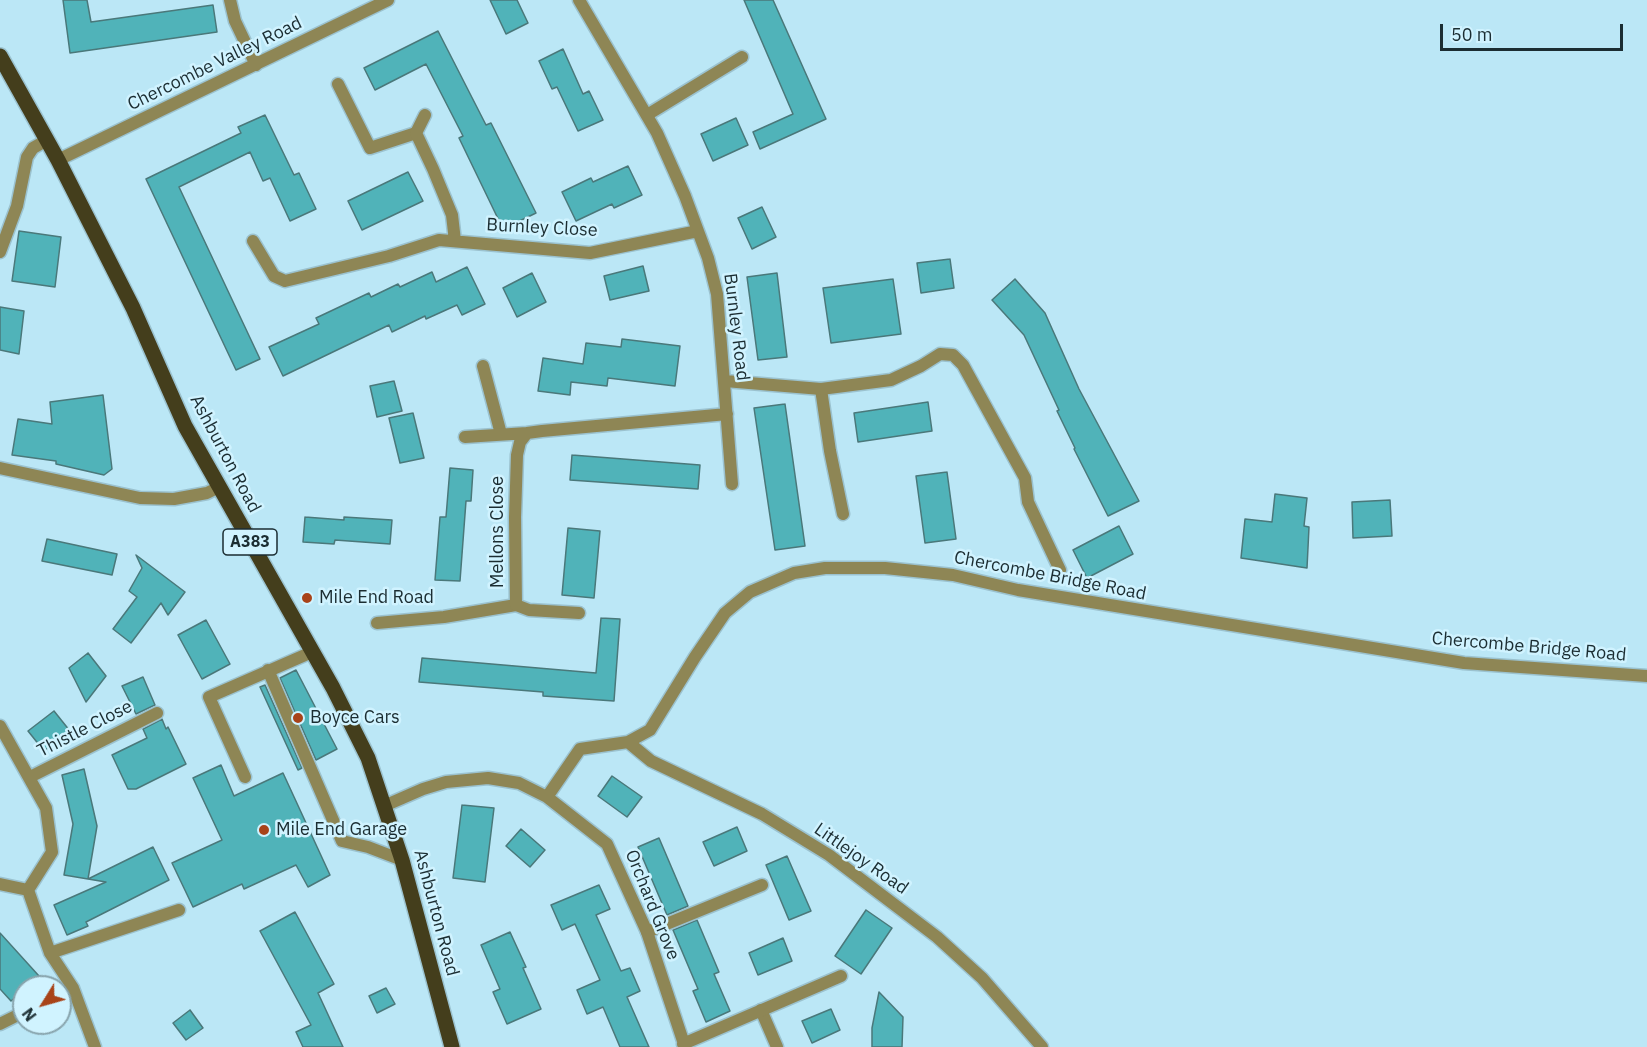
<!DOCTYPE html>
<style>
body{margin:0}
#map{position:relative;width:1647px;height:1047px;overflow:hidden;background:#bbe7f6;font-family:"IBM Plex Sans",sans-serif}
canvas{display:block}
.north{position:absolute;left:12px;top:975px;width:60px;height:60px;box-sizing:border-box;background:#d0f3ff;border:2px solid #88a4ad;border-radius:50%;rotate:233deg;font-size:16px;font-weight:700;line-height:24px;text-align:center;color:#1b2d32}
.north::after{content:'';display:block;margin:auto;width:21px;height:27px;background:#a84319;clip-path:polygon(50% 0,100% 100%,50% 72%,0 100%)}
.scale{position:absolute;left:1440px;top:24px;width:183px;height:27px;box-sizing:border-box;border:3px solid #1b2d32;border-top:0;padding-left:8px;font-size:18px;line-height:21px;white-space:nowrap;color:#1b2d32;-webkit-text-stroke:4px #d0f3ff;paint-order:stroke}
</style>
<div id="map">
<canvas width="1647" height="1047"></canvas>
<div class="north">N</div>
<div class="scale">50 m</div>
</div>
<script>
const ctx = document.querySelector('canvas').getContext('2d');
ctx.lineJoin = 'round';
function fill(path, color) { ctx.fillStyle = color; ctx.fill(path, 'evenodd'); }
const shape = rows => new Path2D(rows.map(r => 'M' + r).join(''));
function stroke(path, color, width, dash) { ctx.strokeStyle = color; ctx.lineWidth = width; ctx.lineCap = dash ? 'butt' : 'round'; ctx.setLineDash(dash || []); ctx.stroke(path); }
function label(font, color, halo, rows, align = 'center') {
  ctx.font = font + ' "IBM Plex Sans",sans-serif'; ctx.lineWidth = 5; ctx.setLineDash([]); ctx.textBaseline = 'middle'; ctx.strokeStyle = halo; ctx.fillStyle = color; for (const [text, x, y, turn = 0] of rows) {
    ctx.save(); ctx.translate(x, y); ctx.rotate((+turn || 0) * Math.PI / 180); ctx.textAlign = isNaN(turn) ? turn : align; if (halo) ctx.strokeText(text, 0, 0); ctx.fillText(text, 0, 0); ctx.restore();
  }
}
const building = shape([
 [63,0,87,0,91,22,213,5,217,32,70,53,63,0],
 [490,0,517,0,528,23,506,34,490,0],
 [744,0,773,0,826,119,760,149,753,132,793,114,744,0],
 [438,31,486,125,491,123,536,213,503,229,459,138,463,136,426,64,375,90,364,68,438,31],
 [563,49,583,94,589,91,603,120,578,131,557,87,552,89,539,61,563,49],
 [265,115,294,175,299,173,316,209,290,221,270,178,263,181,250,152,179,187,260,359,236,370,146,179,241,133,238,127,265,115],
 [736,118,748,145,713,161,701,134,736,118],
 [628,166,642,195,614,208,612,204,576,221,562,192,591,178,593,182,628,166],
 [408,172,423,201,362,230,348,201,408,172],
 [762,207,776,237,752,249,738,218,762,207],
 [19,231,61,237,55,287,12,281,19,231],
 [950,259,954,288,921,293,917,263,950,259],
 [643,266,649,291,610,300,604,276,643,266],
 [467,267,485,304,462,315,457,305,426,319,425,316,392,332,389,325,283,376,269,347,319,324,316,318,369,293,371,297,398,284,400,287,432,272,436,282,467,267],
 [532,273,546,302,517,317,503,288,532,273],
 [777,273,787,357,758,360,747,277,777,273],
 [893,279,901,334,831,343,823,288,893,279],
 [1015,279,1045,313,1079,389,1139,501,1108,516,1074,449,1075,448,1057,411,1059,410,1024,335,992,300,1015,279],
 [0,307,24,311,19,354,0,350,0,307],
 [622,339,680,346,675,386,608,378,607,386,571,382,570,395,538,391,543,358,583,364,586,343,621,347,622,339],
 [394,381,402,411,377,417,370,386,394,381],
 [103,395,112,469,104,475,56,464,56,461,12,455,18,419,52,424,50,402,103,395],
 [928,402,932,431,858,442,854,413,928,402],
 [785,404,805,546,775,550,754,408,785,404],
 [413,413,424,458,400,463,389,418,413,413],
 [572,455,700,465,698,489,570,480,572,455],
 [450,468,473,470,471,501,466,501,460,581,435,580,440,517,446,517,450,468],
 [947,472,956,539,925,543,916,476,947,472],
 [1275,494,1307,498,1304,526,1309,527,1307,568,1241,558,1245,519,1272,522,1275,494],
 [1390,500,1392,536,1353,538,1352,502,1390,500],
 [305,517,344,520,344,517,392,520,390,544,335,540,334,544,303,542,305,517],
 [1119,526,1133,554,1087,578,1073,550,1119,526],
 [568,528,600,531,594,598,562,595,568,528],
 [47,539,117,554,112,575,42,561,47,539],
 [136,555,185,592,168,615,161,603,131,643,113,629,137,597,129,591,142,568,136,555],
 [601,618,620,619,614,701,543,696,543,692,419,682,422,658,596,673,601,618],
 [206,620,230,664,202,679,178,635,206,620],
 [88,653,106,676,86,702,69,668,88,653],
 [296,670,337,749,316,760,280,678,296,670],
 [143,677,155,705,136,714,122,686,143,677],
 [265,685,302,768,298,770,260,687,265,685],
 [54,711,70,731,44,751,28,731,54,711],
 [162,719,166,729,168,727,186,764,136,789,128,789,112,755,147,738,143,729,162,719],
 [221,765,234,796,283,773,330,875,308,887,296,865,244,889,242,884,193,907,172,863,222,840,193,778,221,765],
 [84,769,97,826,88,879,64,875,73,824,62,775,84,769],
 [612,776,642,797,627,817,598,796,612,776],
 [462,805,494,808,485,882,453,878,462,805],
 [737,827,747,851,714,866,703,842,737,827],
 [521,829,545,850,530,867,506,846,521,829],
 [659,838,688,906,667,915,638,847,659,838],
 [153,847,169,880,86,922,88,926,67,935,54,905,106,882,88,879,153,847],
 [787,856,811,911,789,920,766,865,787,856],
 [599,885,610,909,596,915,621,971,630,968,640,991,627,997,649,1047,620,1047,603,1007,587,1014,577,990,600,980,575,924,562,930,551,905,599,885],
 [866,910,892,928,861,974,835,956,866,910],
 [295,912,334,984,318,993,343,1047,303,1047,296,1032,311,1025,260,931,295,912],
 [697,920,719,972,714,974,730,1011,706,1022,693,991,698,989,673,930,697,920],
 [510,932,526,967,523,968,541,1009,507,1024,493,992,500,989,481,945,510,932],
 [0,933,39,976,27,987,24,987,24,990,11,1001,0,989,0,933],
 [783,938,792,961,758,975,749,953,783,938],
 [386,988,395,1004,377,1013,369,996,386,988],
 [879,992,903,1017,902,1047,872,1047,872,1028,879,992],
 [831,1009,840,1030,812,1043,802,1021,831,1009],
 [190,1010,203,1028,186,1040,173,1023,190,1010]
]);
fill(building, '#50b3b9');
stroke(building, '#4a787a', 1.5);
const service = shape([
 [338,84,370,148,416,133],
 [0,252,17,206,27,157,33,148,47,140],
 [483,366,501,434],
 [821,389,830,451,843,514],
 [377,623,444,617,516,605],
 [268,670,342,841,368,847,402,860],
 [245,777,209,697,312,652],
 [647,932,762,885],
 [761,1010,777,1047]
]);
const minor = shape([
 [230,0,235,21,256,65],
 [579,0,657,133,685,196,708,258,717,294,732,484],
 [425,115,416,133,433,169,452,215,455,241],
 [647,115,742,57],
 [58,160,388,0],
 [253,241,274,276,285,281,389,256,439,240,590,253,698,231],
 [725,381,821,389,891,380,921,366,940,354,953,355,963,365,1025,478,1028,502,1060,570],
 [465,437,527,433],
 [579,613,529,610,516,605,515,517,517,455,520,442,527,433,542,431,727,414],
 [0,726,46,808,52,852,28,890,50,953,73,988,95,1047],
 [628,742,651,761,762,814,829,855,937,937,982,978,1042,1047],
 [30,777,157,713],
 [547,797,580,749,628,742,650,730,695,657,725,613,750,592,794,573,825,568,885,568,953,575,1018,590,1464,663,1647,676],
 [384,806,423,789,446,782,488,778,519,783,547,797,607,844,647,932,685,1047],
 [0,884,28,890],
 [50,953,179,910],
 [60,994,73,988],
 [0,1024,24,1012],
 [683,1044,841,976]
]);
const tertiary = shape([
 [0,468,140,498,174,499,207,493,219,487]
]);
const primary = shape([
 [0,56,58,160,133,308,185,426,333,688,368,758,402,860,452,1047]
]);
stroke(service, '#9bc2cf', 15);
stroke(minor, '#9bc2cf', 15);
stroke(tertiary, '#9bc2cf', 15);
stroke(primary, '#9bc2cf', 18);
stroke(service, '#8e8655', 12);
stroke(minor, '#8e8655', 12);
stroke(tertiary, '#8e8655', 12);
stroke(primary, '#443e1c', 15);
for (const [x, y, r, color] of [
 [307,598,6,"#a84319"],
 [298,718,6,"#a84319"],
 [264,830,6,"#a84319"]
]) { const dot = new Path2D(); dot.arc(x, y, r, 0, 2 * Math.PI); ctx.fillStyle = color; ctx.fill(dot); stroke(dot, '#d0f3ff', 2); }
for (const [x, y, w] of [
 [250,542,54]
]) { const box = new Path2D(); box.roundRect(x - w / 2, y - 13, w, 26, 4.5); ctx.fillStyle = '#d0f3ff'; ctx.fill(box); stroke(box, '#1b2d32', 1.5); }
label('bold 16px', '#1b2d32', null, [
 ["A383",250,542]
]);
label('18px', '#1b2d32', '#d0f3ff', [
 ["Chercombe Valley Road",215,64,-26],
 ["Burnley Close",542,228,3],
 ["Burnley Road",736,327,83],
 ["Ashburton Road",225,454,62],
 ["Mellons Close",498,532,-90],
 ["Chercombe Bridge Road",1050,576,11],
 ["Chercombe Bridge Road",1529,647,5],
 ["Thistle Close",85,729,-27],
 ["Littlejoy Road",861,859,35],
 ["Orchard Grove",652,905,68],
 ["Ashburton Road",436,913,75]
]);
label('18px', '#1b2d32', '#d0f3ff', [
 ["Mile End Road",319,598],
 ["Boyce Cars",310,718],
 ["Mile End Garage",276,830]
], 'left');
</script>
